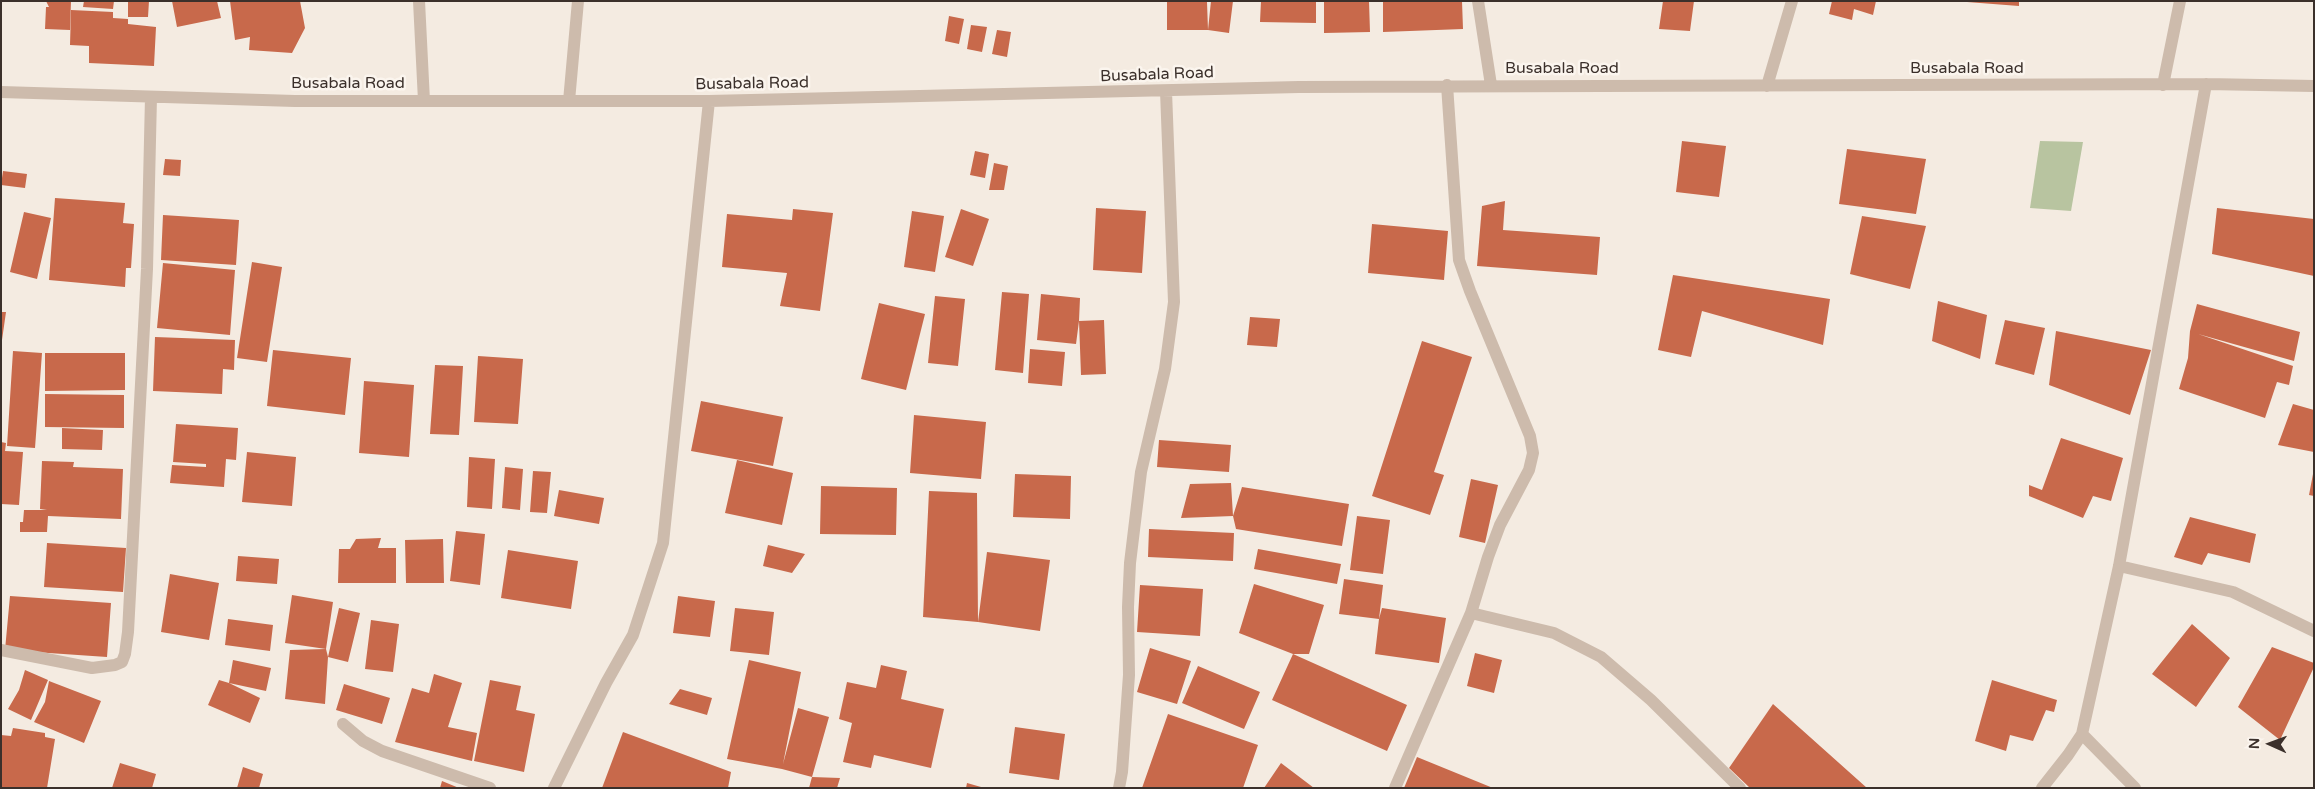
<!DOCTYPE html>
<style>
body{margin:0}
#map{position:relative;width:2315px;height:789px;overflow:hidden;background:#f4ebe1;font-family:"Varela Round",sans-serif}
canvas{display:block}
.frame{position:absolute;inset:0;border:2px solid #3b302b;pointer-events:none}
.north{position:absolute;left:2245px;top:719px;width:50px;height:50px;-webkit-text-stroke:4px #fbf5ee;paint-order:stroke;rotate:272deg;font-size:14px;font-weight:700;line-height:20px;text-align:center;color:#3b302b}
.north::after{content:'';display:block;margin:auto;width:18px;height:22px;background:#3b302b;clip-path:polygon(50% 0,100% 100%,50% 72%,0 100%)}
</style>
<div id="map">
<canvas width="2315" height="789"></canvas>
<div class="frame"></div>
<div class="north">N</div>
</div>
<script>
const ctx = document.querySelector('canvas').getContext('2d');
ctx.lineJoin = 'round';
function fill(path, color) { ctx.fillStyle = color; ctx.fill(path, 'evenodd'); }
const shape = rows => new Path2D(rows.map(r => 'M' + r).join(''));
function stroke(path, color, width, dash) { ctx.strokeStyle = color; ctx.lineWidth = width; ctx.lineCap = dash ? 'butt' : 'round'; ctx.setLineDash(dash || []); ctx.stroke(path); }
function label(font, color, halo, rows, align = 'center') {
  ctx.font = font + ' "Varela Round",sans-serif'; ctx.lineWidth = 5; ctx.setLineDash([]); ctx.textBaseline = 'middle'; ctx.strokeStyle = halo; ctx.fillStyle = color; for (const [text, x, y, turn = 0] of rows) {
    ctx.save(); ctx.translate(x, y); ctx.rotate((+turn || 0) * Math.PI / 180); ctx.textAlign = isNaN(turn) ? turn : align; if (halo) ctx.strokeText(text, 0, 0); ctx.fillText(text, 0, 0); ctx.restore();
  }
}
fill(shape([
 [2040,141,2083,142,2071,211,2030,208]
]), '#b8c4a0');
fill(shape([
 [46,1,71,1,70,30,45,29,46,7,49,7],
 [84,1,114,1,113,9,83,7],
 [128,1,149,1,148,17,128,17],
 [172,1,217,1,221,18,177,27],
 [230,1,300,1,305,28,292,53,249,50,250,37,235,40],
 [1167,1,1207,2,1208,30,1167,30],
 [1211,1,1233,1,1229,33,1208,30],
 [1261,1,1316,1,1316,23,1260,22],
 [1324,1,1369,1,1370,32,1324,33],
 [1383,1,1462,1,1463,29,1383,32],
 [1663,1,1694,1,1690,31,1659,29],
 [1832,1,1876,1,1873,15,1854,9,1852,20,1829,14],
 [1954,1,2019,1,2019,6],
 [71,10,113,12,113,18,128,19,128,24,156,27,154,66,89,63,89,46,70,45],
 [949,16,964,19,959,44,945,41],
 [971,25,987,27,982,52,967,49],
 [997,30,1011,32,1007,57,992,54],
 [1682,141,1726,146,1719,197,1676,192],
 [1847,149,1926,159,1916,214,1839,204],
 [975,151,989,154,985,178,970,175],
 [165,159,181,160,180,176,163,175],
 [994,163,1008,166,1004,190,989,190],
 [3,171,27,174,25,188,1,185],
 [55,198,125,203,123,223,134,224,131,268,126,268,125,287,49,280],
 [1505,201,1503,230,1600,237,1597,275,1477,266,1482,206],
 [1096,208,1146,211,1142,273,1093,270],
 [2217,208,2314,219,2314,276,2212,254],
 [793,209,833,213,820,311,780,306,787,273,722,267,727,214,792,220],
 [961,209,989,219,973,266,945,257],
 [912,211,944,216,935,272,904,267],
 [24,212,51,218,37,279,10,272],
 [163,215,239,220,236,265,161,260],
 [1862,216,1926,226,1910,289,1850,274],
 [1372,224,1448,231,1444,280,1368,273],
 [252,262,282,267,267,362,237,358],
 [163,263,235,270,230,335,157,328],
 [1673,275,1830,299,1823,345,1702,311,1691,357,1658,350],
 [1002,292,1029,294,1023,373,995,370],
 [1041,294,1080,298,1079,321,1104,320,1106,374,1081,375,1079,321,1076,344,1037,340],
 [935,296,965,299,958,366,928,363],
 [1938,301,1987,315,1980,359,1932,341],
 [879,303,925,314,906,390,861,379],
 [2197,304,2300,332,2294,361,2198,334,2293,366,2289,385,2277,382,2265,418,2179,389,2188,358,2190,331],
 [1,312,6,312,2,340,1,340],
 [1250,317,1280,319,1277,347,1247,345],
 [2005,320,2045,328,2034,375,1995,364],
 [2056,331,2151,350,2130,415,2049,385],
 [155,337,235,340,234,370,223,369,222,394,153,391],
 [1422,341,1472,357,1434,472,1444,475,1430,515,1372,496],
 [1030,349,1065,352,1062,386,1028,383],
 [273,350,351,358,345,415,267,406],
 [13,351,42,353,35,448,7,446],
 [45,353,125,353,125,390,45,391],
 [478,356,523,359,518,424,474,422],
 [435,365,463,366,459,435,430,434],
 [364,381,414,385,409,457,359,453],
 [45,394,124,395,124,428,45,427],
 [701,401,783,417,773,466,691,451],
 [2293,404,2314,410,2314,452,2278,445],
 [914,415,986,422,981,479,910,473],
 [176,424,238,428,236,460,226,459,224,487,170,483,172,465,206,467,206,464,173,462],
 [62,428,103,430,102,450,62,449],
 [2061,438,2123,458,2111,501,2093,496,2083,518,2029,496,2029,485,2042,490],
 [1159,440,1231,445,1229,472,1157,467],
 [1,442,6,443,5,451,23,452,19,505,1,504],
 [247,452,296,457,292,506,242,502],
 [469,457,495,459,492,509,467,507],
 [737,460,793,473,782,525,725,513],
 [42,461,74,462,73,467,123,469,121,519,48,516,47,532,20,532,20,522,23,522,24,510,47,510,40,509],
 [505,467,523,469,520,510,502,508],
 [533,471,551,472,547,513,530,512],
 [1015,474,1071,476,1070,519,1013,517],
 [2313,474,2314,474,2314,496,2309,495],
 [1471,479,1498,485,1485,543,1459,537],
 [1231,483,1233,516,1181,518,1190,484],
 [821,486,897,488,896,535,820,534],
 [1242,487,1349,504,1342,546,1236,529,1233,516],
 [559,490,604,498,599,524,554,516],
 [929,491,977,493,978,622,923,617],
 [1357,516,1390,520,1383,574,1350,570],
 [2190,517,2256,534,2250,563,2208,553,2202,565,2174,557],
 [1149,529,1234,533,1233,561,1148,557],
 [456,531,485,534,480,585,450,581],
 [381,538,378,548,396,548,396,583,338,583,339,549,350,549,356,539],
 [443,539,444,583,406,583,405,540],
 [47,543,126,548,123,592,44,587],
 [768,545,805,554,792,573,763,566],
 [1258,549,1341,564,1337,584,1254,569],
 [508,550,578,561,571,609,501,598],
 [987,552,1050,560,1040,631,978,622],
 [238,556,279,559,277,584,236,581],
 [170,574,219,583,209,640,161,632],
 [1344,579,1383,585,1379,619,1339,614],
 [1254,584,1324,605,1309,654,1293,654,1407,705,1387,751,1272,700,1293,654,1239,633],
 [1140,585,1203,589,1200,636,1137,632],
 [292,595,333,602,326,649,285,643],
 [10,596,111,603,107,657,5,650],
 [678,596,715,601,710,637,673,633],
 [339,608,360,613,348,662,328,657,325,704,285,699,290,650,326,649,328,657],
 [735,608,774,612,769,655,730,651],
 [1382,608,1446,618,1439,663,1375,654,1379,619],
 [228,619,273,625,270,651,225,645],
 [371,620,399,624,393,672,365,669],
 [2192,624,2230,658,2196,707,2152,674],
 [2272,647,2314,663,2314,667,2280,740,2238,707],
 [1150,648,1191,661,1177,704,1137,692],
 [1475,653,1502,660,1494,693,1467,686],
 [233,660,271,668,266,691,229,683,260,698,250,723,208,705,219,680,229,683],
 [749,660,801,672,783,764,798,708,829,717,812,777,782,769,727,759],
 [881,665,907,671,901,699,944,709,931,768,874,755,871,768,843,762,852,723,839,719,847,682,876,688],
 [1198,666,1260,692,1244,729,1182,703],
 [25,670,48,680,31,720,8,709,19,690],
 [434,674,462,683,448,727,477,733,472,761,395,742,412,688,429,693],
 [490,680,521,686,516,710,535,714,524,772,474,761],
 [1992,680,2057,700,2054,712,2046,710,2033,741,2010,735,2006,751,1975,741],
 [49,681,101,701,84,743,34,722,45,702],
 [344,684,390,698,382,724,336,710],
 [680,689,712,698,707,715,669,704],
 [1773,704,1867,788,1750,788,1729,768],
 [1168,714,1258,745,1243,788,1142,788],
 [1015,727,1065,734,1059,780,1009,773],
 [13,728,45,733,45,737,55,739,47,788,1,788,1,735,11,736],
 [623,732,731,772,728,788,602,788],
 [1417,757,1493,788,1404,788],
 [120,763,156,774,152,788,112,788],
 [1281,763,1314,788,1264,788],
 [243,767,263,774,259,788,237,788],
 [812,777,840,778,837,788,809,788],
 [442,781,459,788,440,788],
 [967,783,981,787,981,788,966,788]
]), '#c8694b');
stroke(shape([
 [419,1,424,101],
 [1478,1,1491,85],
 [2163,85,2180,1],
 [1767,86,1792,1],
 [1,92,295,101,709,101,1299,87,2206,84,2314,86],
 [569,101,578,1],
 [2119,566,2233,592,2314,631],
 [1471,613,1554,633,1601,657,1651,700,1740,788],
 [1,650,92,668,115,665,122,662,125,654,128,632,147,269,151,97],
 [343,724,363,741,382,751,490,788],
 [2082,734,2135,788],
 [554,788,606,683,633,635,663,543,709,101],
 [1119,788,1122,772,1129,675,1128,607,1130,563,1141,472,1165,369,1174,302,1166,91],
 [1395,788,1471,613,1488,557,1500,525,1529,470,1533,453,1530,436,1470,291,1459,260,1447,85],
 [2042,788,2068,755,2082,734,2119,566,2206,84]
]), '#cdbbac', 12);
label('16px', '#3b302b', '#fbf5ee', [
 ["Busabala Road",1562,69],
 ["Busabala Road",1967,69],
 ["Busabala Road",1157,75,-2],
 ["Busabala Road",348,84],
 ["Busabala Road",752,84,-1]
]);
</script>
